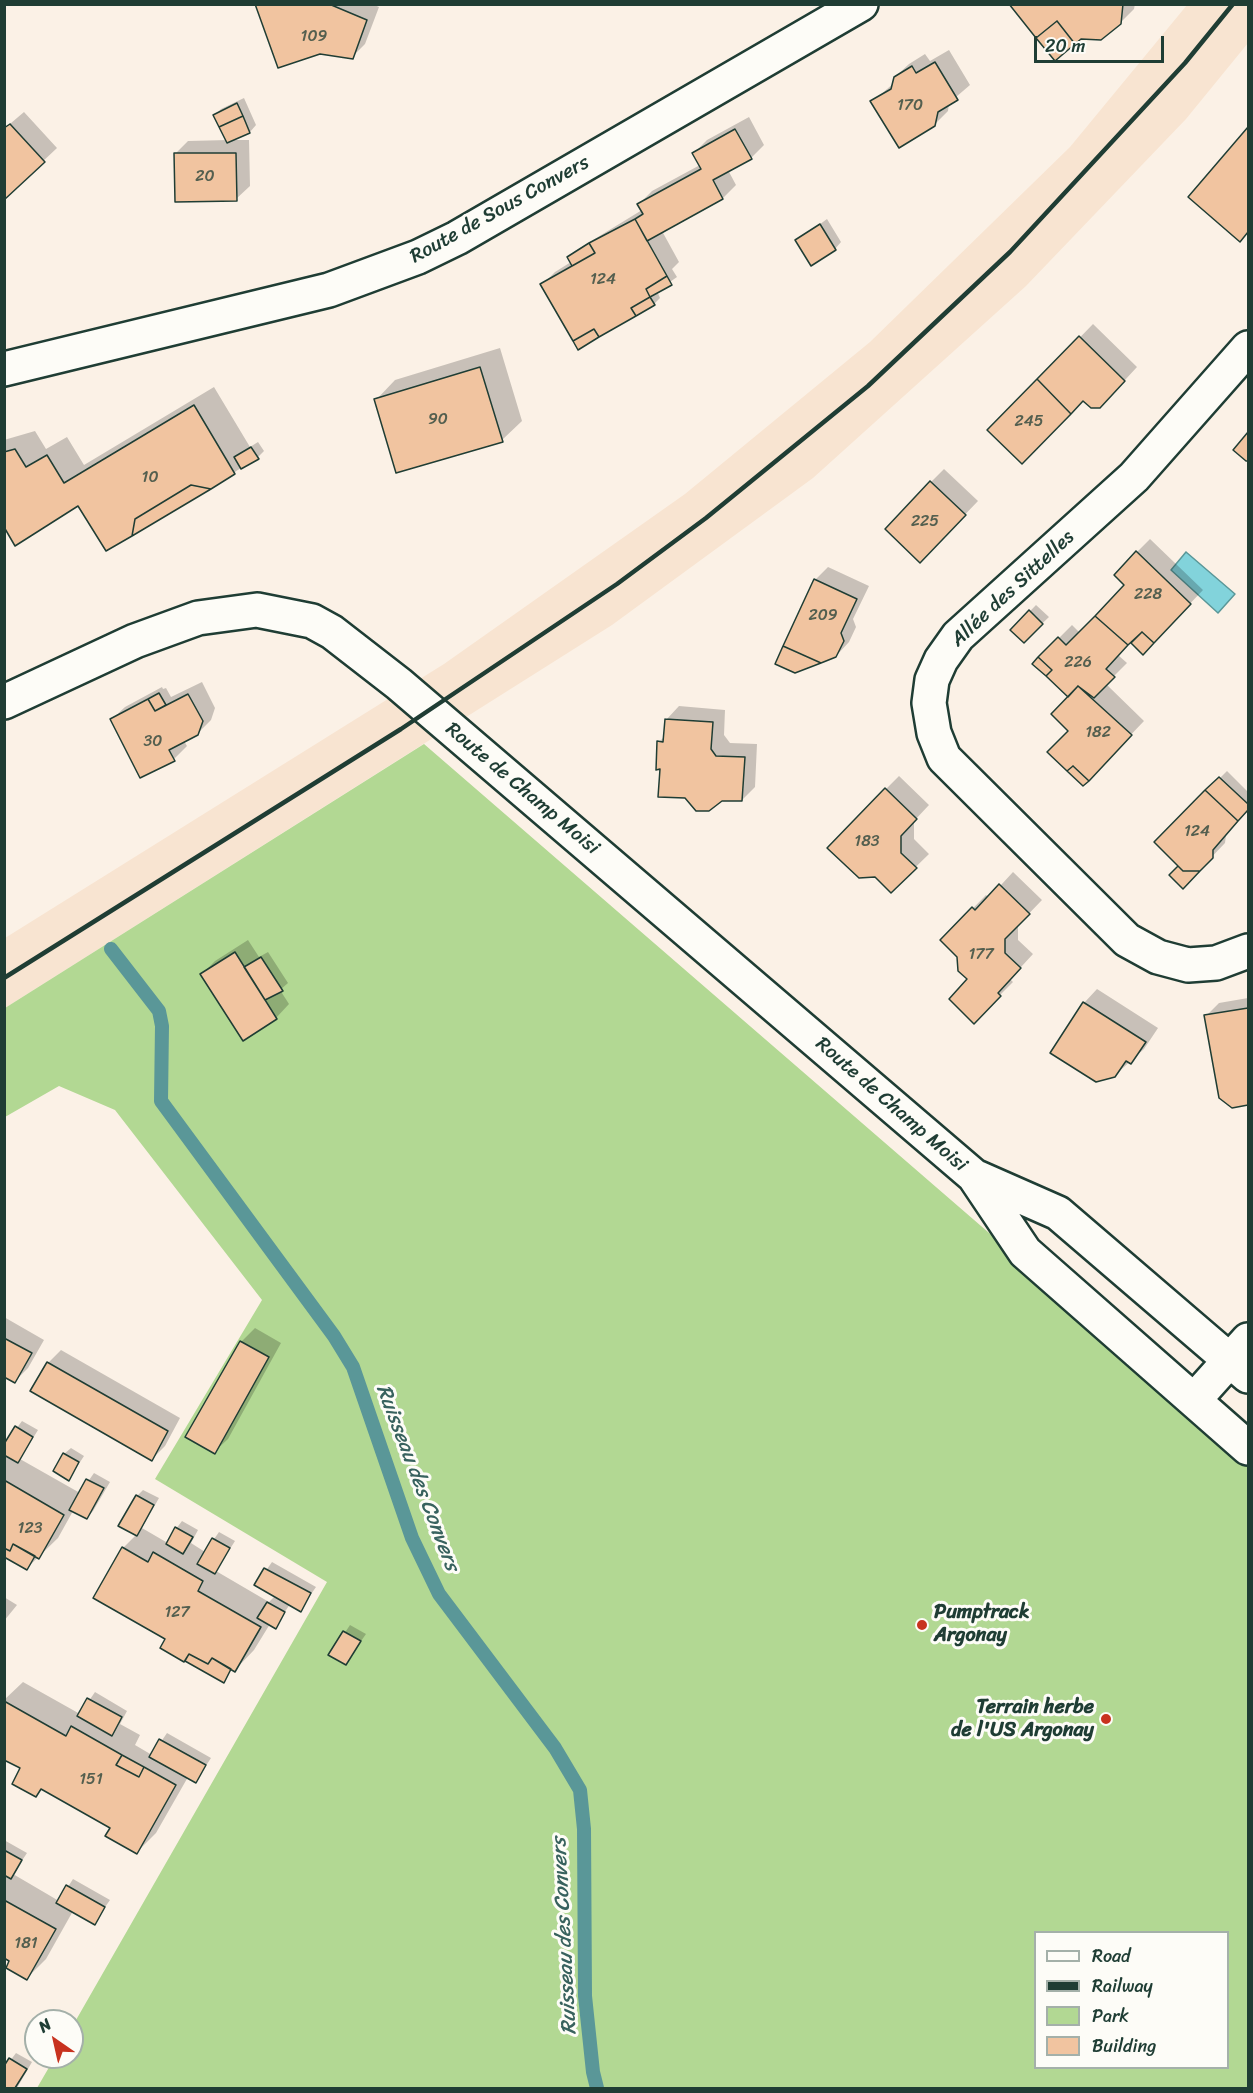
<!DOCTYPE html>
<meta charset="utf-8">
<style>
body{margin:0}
#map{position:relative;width:1253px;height:2093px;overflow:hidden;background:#fbf1e6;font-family:Sriracha,sans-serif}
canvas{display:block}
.frame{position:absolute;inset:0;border:6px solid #1f3d34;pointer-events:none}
.legend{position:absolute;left:1034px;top:1931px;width:195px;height:138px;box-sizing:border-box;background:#fdfcf7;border:2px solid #a4b0a9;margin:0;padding:8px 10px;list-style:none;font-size:18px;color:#1f3d34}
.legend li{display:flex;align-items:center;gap:12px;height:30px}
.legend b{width:30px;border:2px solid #a4b0a9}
.north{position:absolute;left:24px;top:2009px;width:60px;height:60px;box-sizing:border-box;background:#fdfcf7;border:2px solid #a4b0a9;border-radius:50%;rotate:326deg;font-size:16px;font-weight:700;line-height:24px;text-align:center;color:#1f3d34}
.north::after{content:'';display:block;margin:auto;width:21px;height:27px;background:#c8321e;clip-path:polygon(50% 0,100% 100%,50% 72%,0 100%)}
.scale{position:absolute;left:1034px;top:36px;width:130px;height:27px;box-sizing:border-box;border:3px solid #1f3d34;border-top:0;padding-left:8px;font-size:18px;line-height:21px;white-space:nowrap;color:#1f3d34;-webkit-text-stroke:4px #fdfcf7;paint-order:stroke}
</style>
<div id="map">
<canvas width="1253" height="2093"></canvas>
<div class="frame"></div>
<ul class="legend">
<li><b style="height:8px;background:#fdfcf7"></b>Road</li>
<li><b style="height:8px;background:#1f3d34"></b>Railway</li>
<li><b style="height:16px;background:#b2d893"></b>Park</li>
<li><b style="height:16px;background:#f1c4a0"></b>Building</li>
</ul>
<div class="north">N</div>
<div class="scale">20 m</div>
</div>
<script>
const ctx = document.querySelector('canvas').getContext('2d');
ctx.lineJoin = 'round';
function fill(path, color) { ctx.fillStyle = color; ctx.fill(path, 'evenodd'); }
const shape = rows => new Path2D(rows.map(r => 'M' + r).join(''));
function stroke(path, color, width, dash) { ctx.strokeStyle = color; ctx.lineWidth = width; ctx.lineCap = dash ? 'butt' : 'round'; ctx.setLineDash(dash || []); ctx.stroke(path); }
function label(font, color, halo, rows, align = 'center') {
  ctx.font = font + ' Sriracha,sans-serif'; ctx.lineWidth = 6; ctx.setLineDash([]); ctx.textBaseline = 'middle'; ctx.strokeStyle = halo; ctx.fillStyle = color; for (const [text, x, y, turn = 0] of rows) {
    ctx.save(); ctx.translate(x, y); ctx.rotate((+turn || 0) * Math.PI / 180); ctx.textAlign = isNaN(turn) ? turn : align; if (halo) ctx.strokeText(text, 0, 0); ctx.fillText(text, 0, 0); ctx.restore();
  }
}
fill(shape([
 [1187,5,1248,5,1248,43,1186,119,1026,286,813,478,612,625,5,1008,5,938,444,664,685,494,870,342,1070,147]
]), '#f8e4d1');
fill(shape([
 [424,744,1248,1457,1248,2088,37,2088,55,2057,72,2057,72,2027,327,1582,155,1479,262,1300,115,1110,59,1086,5,1117,5,1008],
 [1036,1932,1228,1932,1228,2068,1036,2068]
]), '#b2d893');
const water = shape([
 [1186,552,1235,594,1218,613,1171,570,1186,552]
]);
fill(water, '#82d3db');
stroke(water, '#5a9798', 1.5);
fill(shape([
 [257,4,372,4,379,7,365,44,352,57],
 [1010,4,1135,4,1134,9,1120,23],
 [949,50,970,85,949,103,948,111,934,125,872,102,894,83,895,77,909,64,925,54,930,61],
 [244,98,256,125,250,132,230,140,249,140,250,186,236,199,175,154,188,141,228,140,215,115,221,109],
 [24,112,57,148,4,198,4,129],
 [749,117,764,145,751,158,728,170,736,185,723,198,662,231,679,262,672,269,677,277,657,291,660,298,654,304,542,285,555,272,571,262,569,257,575,251,642,210,639,204,652,191,700,165,694,153,707,140],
 [1248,130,1248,231,1240,240,1190,197],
 [827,219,841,242,835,249,797,241],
 [1093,324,1137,367,1113,393,1084,399,990,430],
 [500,348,522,421,502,440,376,400,395,380],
 [214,387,250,447,258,442,264,451,258,457,210,488,78,504,4,524,4,440,35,431,46,449,67,437,84,465],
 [944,469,978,501,933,548,931,482],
 [1150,539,1203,590,1143,653,1131,641,1118,655,1127,663,1106,684,1144,721,1102,765,1070,731,1070,697,1059,638,1072,625,1080,633,1126,585,1137,552],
 [828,567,869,586,853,619,856,627,849,642,836,656,815,580],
 [1036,605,1049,617,1024,641,1012,630],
 [202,682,215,708,211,720,197,734,184,741,187,746,174,759,111,720,125,707,162,687,163,689,166,688,171,697],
 [679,706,725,710,724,735,730,743,757,744,755,787,742,800,662,768,659,742,665,736,666,720],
 [1227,771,1248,792,1248,810,1226,835,1225,843,1183,887,1185,862,1156,842],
 [899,776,929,805,914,821,914,839,929,854,891,891,886,789],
 [1013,872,1042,900,1018,925,1018,940,1033,954,1010,979,1013,982,974,1021,969,979,959,956,942,940,986,895,989,898],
 [248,940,259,957,268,952,288,983,280,990,289,1004,276,1018,243,1039,202,974,215,961],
 [1097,989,1158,1028,1144,1049,1114,1076,1052,1052,1084,1003],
 [1248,998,1248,1103,1233,1106,1206,1016,1219,1003],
 [4,1317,44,1340,28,1368,15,1381,4,1375],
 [255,1328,281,1343,228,1439,214,1452,188,1437,241,1342],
 [61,1350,180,1418,165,1446,152,1459,48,1363],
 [22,1421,38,1430,20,1459,80,1493,94,1473,110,1482,93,1511,87,1518,73,1511,58,1538,27,1568,4,1556,4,1438,8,1440],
 [71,1448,84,1456,69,1479,64,1454],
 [143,1490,159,1498,142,1528,166,1542,182,1521,198,1530,191,1543,205,1552,219,1532,235,1541,216,1571,269,1602,275,1596,256,1585,272,1562,316,1587,300,1610,290,1604,275,1627,270,1624,254,1650,235,1670,233,1668,223,1681,185,1659,167,1639,123,1548,137,1534,137,1496],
 [4,1597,17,1605,4,1621],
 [350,1625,366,1634,345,1664,330,1655],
 [23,1682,80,1714,95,1692,127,1711,120,1724,140,1735,135,1745,152,1755,167,1733,211,1758,196,1781,188,1777,156,1833,137,1852,112,1827,43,1788,36,1795,22,1768,4,1758,4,1700],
 [4,1840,27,1853,13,1874,59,1901,73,1879,110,1900,94,1923,73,1911,46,1959,27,1978,4,1956],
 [16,2053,32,2062,17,2088,4,2088,4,2069]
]), '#0003');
stroke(shape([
 [111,949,159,1011,162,1026,161,1101,334,1336,353,1367,412,1538,439,1594,555,1748,580,1790,584,1829,585,1996,593,2072,597,2088]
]), '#5a9798', 14);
const building = shape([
 [255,4,329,4,367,20,353,59,320,54,278,68,255,4],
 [1009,4,1123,4,1121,24,1101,40,1081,39,1075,44,1057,21,1036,38,1009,4],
 [1057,21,1075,44,1055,61,1036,38,1057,21],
 [935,62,958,100,938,112,935,126,899,148,870,101,891,89,894,77,912,66,916,73,935,62],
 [237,103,243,116,219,127,213,115,237,103],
 [243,116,250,133,227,143,219,127,243,116],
 [10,124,45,162,4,200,4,128,10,124],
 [1248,127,1248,232,1240,242,1188,197,1248,127],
 [735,129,752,159,713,180,723,199,647,241,635,219,643,214,637,204,701,169,692,153,735,129],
 [174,153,236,153,237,201,175,202,174,153],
 [635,219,667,276,646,289,650,297,631,308,636,316,599,337,594,329,573,341,540,284,595,253,589,243,635,219],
 [820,224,836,250,811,266,795,240,820,224],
 [589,243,595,253,572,266,567,257,589,243],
 [667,276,672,285,650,297,646,289,667,276],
 [650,297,655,305,636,316,631,308,650,297],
 [594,329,599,337,578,350,573,341,594,329],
 [1079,336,1125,381,1100,408,1091,408,1083,401,1071,414,1037,379,1079,336],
 [480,367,503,442,396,473,374,399,480,367],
 [1037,379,1071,414,1022,464,987,430,1037,379],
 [194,405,235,474,211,489,191,485,135,519,132,536,106,551,78,506,15,546,4,527,4,452,15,449,26,467,47,455,64,483,194,405],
 [1248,432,1248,461,1246,461,1233,450,1248,432],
 [251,447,259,459,241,469,234,457,251,447],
 [930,481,966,515,920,563,885,529,930,481],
 [191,485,211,489,132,536,135,519,191,485],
 [1136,551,1191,604,1154,643,1142,632,1128,645,1095,616,1124,585,1114,575,1136,551],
 [814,579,857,599,841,633,844,641,836,657,821,663,783,646,814,579],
 [1029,610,1043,624,1024,643,1010,630,1029,610],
 [1095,616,1128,645,1106,669,1115,677,1094,698,1078,686,1068,697,1046,676,1052,670,1038,657,1058,637,1066,645,1095,616],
 [1142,632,1154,643,1143,655,1131,643,1142,632],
 [783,646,821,663,795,673,775,664,783,646],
 [1038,657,1052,670,1046,676,1032,664,1038,657],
 [1078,686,1132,735,1089,781,1073,766,1067,771,1047,752,1068,731,1051,714,1078,686],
 [159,693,166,705,155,711,148,699,159,693],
 [188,694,203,721,198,735,169,750,175,761,140,778,110,719,148,699,155,711,188,694],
 [665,719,713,722,711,749,716,756,745,757,742,801,722,801,709,811,696,811,685,798,658,797,660,769,656,770,657,741,663,742,665,719],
 [1073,766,1089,781,1083,786,1067,771,1073,766],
 [1219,777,1248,804,1248,810,1238,821,1205,790,1219,777],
 [885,788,917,819,901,836,901,853,917,868,891,893,875,877,859,878,827,848,885,788],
 [1205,790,1238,821,1213,850,1213,858,1200,871,1183,871,1154,842,1205,790],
 [1178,866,1183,871,1200,871,1183,889,1169,875,1178,866],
 [999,884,1030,914,1005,939,1005,953,1021,968,998,993,1001,996,974,1024,949,999,967,979,958,971,957,957,940,940,972,907,975,910,999,884],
 [235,952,277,1019,243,1041,200,974,235,952],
 [261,957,283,991,265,1000,244,967,261,957],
 [1083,1002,1146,1042,1131,1064,1126,1061,1115,1077,1096,1082,1050,1053,1083,1002],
 [1248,1008,1248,1105,1232,1108,1219,1098,1204,1015,1248,1008],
 [4,1338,32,1353,15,1383,4,1377,4,1338],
 [240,1341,269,1357,215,1454,185,1437,240,1341],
 [47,1362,168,1431,152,1461,30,1391,47,1362],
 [15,1426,33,1437,18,1463,4,1455,4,1444,15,1426],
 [63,1453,79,1462,69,1481,53,1471,63,1453],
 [86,1479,104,1488,87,1519,69,1510,86,1479],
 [4,1480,64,1515,39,1559,13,1544,10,1551,4,1548,4,1480],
 [136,1495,154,1505,137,1536,118,1526,136,1495],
 [175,1527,193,1537,183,1554,166,1544,175,1527],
 [212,1538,230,1548,215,1574,197,1564,212,1538],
 [13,1544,35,1556,27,1570,4,1557,4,1548,10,1551,13,1544],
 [122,1547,148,1562,153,1552,203,1581,198,1591,261,1627,235,1672,212,1658,208,1664,189,1654,184,1662,160,1648,165,1639,93,1598,122,1547],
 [264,1568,311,1593,301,1612,254,1585,264,1568],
 [267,1602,285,1612,276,1629,257,1618,267,1602],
 [343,1631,361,1641,346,1665,328,1655,343,1631],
 [189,1654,208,1664,212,1658,231,1669,224,1683,185,1661,189,1654],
 [87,1698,122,1717,112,1736,77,1716,87,1698],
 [4,1701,66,1736,71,1726,122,1755,116,1765,139,1777,144,1767,176,1785,137,1854,105,1836,110,1828,41,1789,36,1797,12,1784,20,1768,4,1760,4,1701],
 [159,1739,206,1765,196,1783,149,1757,159,1739],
 [122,1755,144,1767,139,1777,116,1765,122,1755],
 [4,1850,22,1860,11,1879,4,1875,4,1850],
 [66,1885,105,1907,95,1925,56,1903,66,1885],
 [4,1900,56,1929,27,1980,6,1968,9,1961,4,1958,4,1900],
 [9,2058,27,2069,15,2088,4,2088,4,2066,9,2058]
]);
fill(building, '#f1c4a0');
stroke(building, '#1f3d34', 1.5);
const minor = shape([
 [1248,348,1134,477,958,636,941,660,932,680,929,703,934,733,944,758,1127,940,1158,957,1188,965,1216,963,1248,951],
 [4,369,329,290,418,257,457,238,861,4],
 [4,702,135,641,198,618,257,610,312,621,332,632,399,684,974,1176,1025,1252,1248,1448],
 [974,1176,1058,1213,1248,1376],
 [1195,1399,1248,1340]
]);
stroke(minor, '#1f3d34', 38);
stroke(minor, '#fdfcf7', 33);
stroke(shape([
 [4,978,401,729,617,584,706,518,868,386,1010,252,1185,63,1233,4]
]), '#1f3d34', 4.5);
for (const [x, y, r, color] of [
 [922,1625,6,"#c8321e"],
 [1106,1719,6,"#c8321e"]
]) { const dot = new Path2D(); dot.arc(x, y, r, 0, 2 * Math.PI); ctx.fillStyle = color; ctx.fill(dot); stroke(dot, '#fdfcf7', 2); }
label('16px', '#545f4f', null, [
 ["109",314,37],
 ["170",910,106],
 ["20",205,177],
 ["124",603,280],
 ["90",438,420],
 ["245",1029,422],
 ["10",150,478],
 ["225",925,522],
 ["228",1148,595],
 ["209",823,616],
 ["226",1078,663],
 ["182",1098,733],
 ["30",153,742],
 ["124",1197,832],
 ["183",867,842],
 ["177",981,955],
 ["123",30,1529],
 ["127",177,1613],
 ["151",91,1780],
 ["181",26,1944]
]);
label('20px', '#1f3d34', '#fdfcf7', [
 ["Route de Sous Convers",500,210,-29],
 ["Allée des Sittelles",1013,589,-43],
 ["Route de Champ Moisi",522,789,40],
 ["Route de Champ Moisi",891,1105,41]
]);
label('bold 20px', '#1f3d34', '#fdfcf7', [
 ["Pumptrack",934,1613],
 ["Argonay",934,1636],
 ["Terrain herbe",1094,1708,"right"],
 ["de l'US Argonay",1094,1731,"right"]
], 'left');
label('italic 21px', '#38625e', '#fdfcf7', [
 ["Ruisseau des Convers",417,1478,69],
 ["Ruisseau des Convers",565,1936,-93]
]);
</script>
